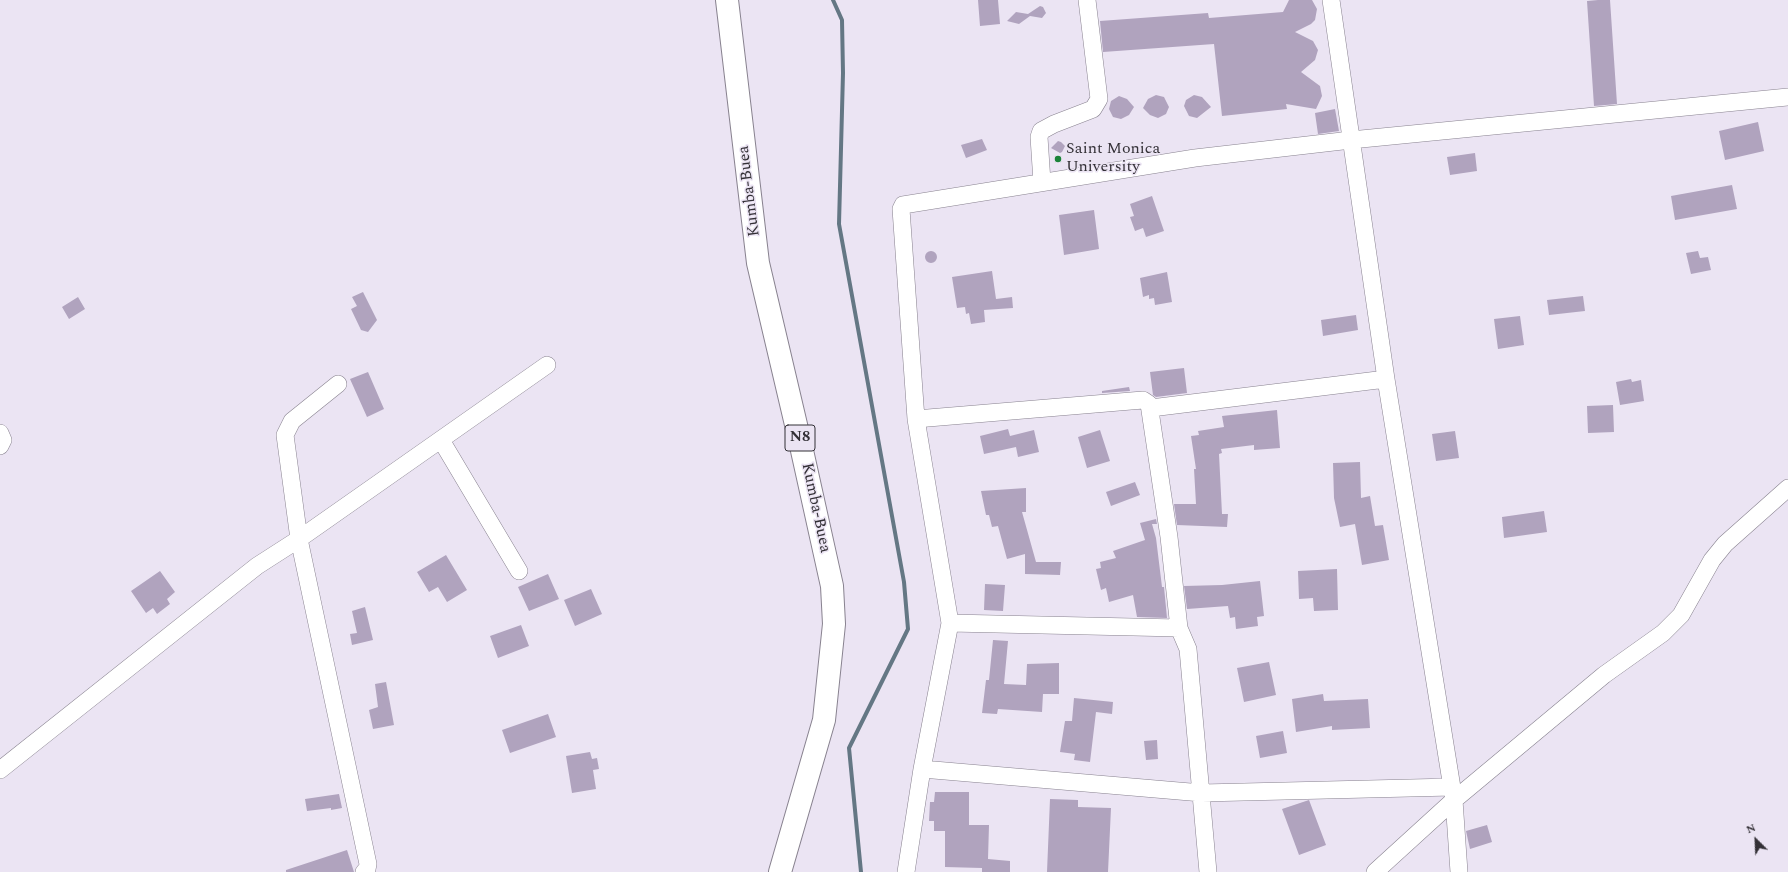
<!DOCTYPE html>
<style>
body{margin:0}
#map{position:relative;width:1788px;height:872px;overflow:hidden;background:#ebe4f3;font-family:Spectral,serif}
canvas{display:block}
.north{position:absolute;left:1736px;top:820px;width:40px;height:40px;-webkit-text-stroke:3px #ebe4f3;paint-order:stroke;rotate:336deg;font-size:11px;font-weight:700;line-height:16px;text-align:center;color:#333036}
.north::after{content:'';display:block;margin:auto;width:14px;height:18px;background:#333036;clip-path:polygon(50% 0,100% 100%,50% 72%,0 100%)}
</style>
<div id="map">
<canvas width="1788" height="872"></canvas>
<div class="north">N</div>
</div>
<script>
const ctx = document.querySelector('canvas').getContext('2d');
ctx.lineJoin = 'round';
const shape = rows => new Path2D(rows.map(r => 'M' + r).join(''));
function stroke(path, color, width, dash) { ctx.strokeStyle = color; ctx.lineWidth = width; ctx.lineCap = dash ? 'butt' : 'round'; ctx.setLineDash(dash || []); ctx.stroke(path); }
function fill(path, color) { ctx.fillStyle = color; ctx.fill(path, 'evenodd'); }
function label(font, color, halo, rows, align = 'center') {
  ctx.font = font + ' Spectral,serif'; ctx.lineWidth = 3; ctx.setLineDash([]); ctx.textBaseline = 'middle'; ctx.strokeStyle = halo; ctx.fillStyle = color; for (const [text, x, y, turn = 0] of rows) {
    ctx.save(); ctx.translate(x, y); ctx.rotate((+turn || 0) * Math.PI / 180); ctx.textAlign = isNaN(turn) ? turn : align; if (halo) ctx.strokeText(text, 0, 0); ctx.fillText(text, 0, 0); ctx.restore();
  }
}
stroke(shape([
 [833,0,842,20,843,73,839,224,904,582,908,629,849,748,861,872]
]), '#647784', 4);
fill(shape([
 [978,0,998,0,1000,24,980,26],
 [1289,0,1312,0,1317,9,1315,20,1311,24,1295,32,1313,41,1318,50,1315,60,1301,72,1320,86,1322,96,1316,109,1286,104,1287,109,1222,116,1214,44,1103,52,1100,21,1208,13,1209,18,1283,12],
 [1598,0,1610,0,1617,104,1594,106,1587,1],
 [1040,6,1043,7,1046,13,1042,18,1030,16,1019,24,1007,21,1016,12,1028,14],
 [1156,95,1164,97,1169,107,1166,114,1158,118,1150,115,1143,108,1148,99],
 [1194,95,1202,97,1211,107,1197,118,1189,116,1184,106,1186,100],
 [1119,96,1127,99,1134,107,1129,115,1121,119,1113,117,1109,109,1111,101],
 [1335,109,1339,131,1318,134,1315,113],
 [1758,122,1764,151,1725,160,1719,131],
 [982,139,987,150,966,158,961,145],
 [1058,141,1061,142,1065,146,1062,152,1060,153,1051,148],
 [1475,153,1477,171,1450,175,1447,157],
 [1732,185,1737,209,1675,220,1671,196],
 [1152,196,1164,231,1146,237,1143,228,1135,231,1130,217,1134,216,1130,204],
 [1094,210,1099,249,1064,255,1059,215],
 [1698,251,1700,258,1708,257,1711,270,1691,274,1686,253],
 '925 257a6 6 0 1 1 12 0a6 6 0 1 1-12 0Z',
 [992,271,996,299,1012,297,1013,308,984,310,985,322,971,324,969,313,966,314,965,307,957,308,952,277],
 [1167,272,1172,302,1155,305,1154,298,1149,299,1149,295,1143,297,1140,278],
 [363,292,377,320,368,332,361,330,351,309,357,306,352,297],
 [1583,296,1585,311,1549,315,1547,300],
 [78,297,85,309,69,319,62,307],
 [1356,315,1358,330,1323,336,1321,320],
 [1520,316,1524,345,1498,349,1494,319],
 [1184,368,1187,393,1156,397,1153,395,1150,372],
 [368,372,384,409,367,417,350,379],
 [1631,379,1632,382,1641,380,1644,401,1620,405,1616,382],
 [1129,387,1130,391,1102,393,1102,391],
 [1613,405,1614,432,1588,433,1587,406],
 [1277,410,1280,448,1254,450,1254,445,1221,449,1222,453,1219,454,1222,514,1228,514,1227,527,1177,525,1174,504,1196,504,1194,469,1196,469,1191,436,1199,435,1198,431,1224,427,1222,416],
 [1008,429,1010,436,1034,430,1039,452,1018,457,1016,447,984,454,980,436],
 [1100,430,1110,461,1087,468,1078,437],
 [1455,431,1459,458,1436,461,1432,434],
 [1360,462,1361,498,1370,496,1375,526,1383,525,1389,560,1362,565,1355,524,1340,527,1334,498,1333,463],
 [1135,482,1140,495,1111,506,1106,492],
 [1026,488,1026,512,1022,512,1036,562,1061,562,1060,575,1025,574,1025,554,1007,559,998,526,992,527,989,515,986,515,981,491],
 [1544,511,1547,532,1504,538,1502,517],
 [1156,519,1157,524,1152,524,1156,538,1162,587,1164,587,1167,618,1137,617,1133,595,1109,602,1106,588,1101,590,1096,569,1101,568,1100,562,1116,558,1113,551,1145,540,1140,523],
 [446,555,467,590,447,602,438,587,429,592,417,572],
 [1337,569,1338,610,1314,611,1313,598,1299,599,1298,571],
 [160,571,175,592,167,599,170,604,157,614,153,608,146,613,131,591],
 [548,574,559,599,529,611,518,587],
 [1260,581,1264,616,1257,617,1258,626,1236,629,1235,617,1230,618,1228,606,1187,609,1184,586,1222,585],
 [985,584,1005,585,1003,611,984,610],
 [591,589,602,614,575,626,564,600],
 [365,607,373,640,352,645,350,634,357,633,352,611],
 [521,625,529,646,498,658,490,636],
 [993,640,1008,641,1004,684,1026,685,1027,664,1059,663,1059,694,1043,694,1042,712,998,709,997,714,982,713,986,680,989,680],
 [1269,662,1276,695,1244,702,1237,668],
 [386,682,394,725,373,729,369,710,378,707,375,684],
 [1323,694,1324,701,1368,699,1370,728,1332,730,1332,726,1296,732,1292,699],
 [1074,698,1113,702,1112,714,1096,712,1090,762,1074,760,1075,754,1060,752,1065,721,1072,721],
 [548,714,556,737,510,753,502,730],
 [1283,731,1287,753,1260,758,1256,736],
 [1157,740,1158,759,1146,760,1144,741],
 [590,752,592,759,597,758,599,769,593,770,596,789,572,793,566,756],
 [935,792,969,792,969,825,989,825,988,859,1010,861,1010,872,982,872,982,868,945,867,945,831,934,831,934,821,929,821,930,802,934,802],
 [339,794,342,808,331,810,331,808,307,811,305,799],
 [1050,799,1078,800,1078,807,1111,808,1108,872,1047,872],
 [1309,800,1326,845,1299,855,1282,809],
 [1487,825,1492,842,1470,849,1466,831],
 [347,850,354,872,286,872,286,870]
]), '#b0a3be');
const minor = shape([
 [1331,0,1386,379,1454,800,1459,872],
 [1042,182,1039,137,1041,131,1054,124,1093,109,1099,99,1087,0],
 [338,384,292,421,285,435,299,539,368,864,367,869,364,872],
 [1151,408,1386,379],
 [916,419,1143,400,1149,404,1169,537,1179,628,1188,649,1208,872],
 [0,433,3,440,0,446],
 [441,440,519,571],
 [950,623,1179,628],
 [922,769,1202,793,1452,787],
 [0,770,257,566,299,539,547,365],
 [906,872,922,769,950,623,916,419,901,209,903,205,1195,158,1351,140,1788,97],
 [1375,872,1454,800,1604,675,1663,633,1681,615,1712,560,1725,544,1788,488]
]);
const highway = shape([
 [727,0,758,263,801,446,832,586,834,624,824,720,780,872]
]);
stroke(minor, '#88828f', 18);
stroke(highway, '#88828f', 24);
stroke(minor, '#fff', 17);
stroke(highway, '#fff', 22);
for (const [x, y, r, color] of [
 [1058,159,4,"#1b8339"]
]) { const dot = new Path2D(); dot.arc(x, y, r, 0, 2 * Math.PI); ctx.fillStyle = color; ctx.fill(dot); stroke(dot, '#ebe4f3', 1.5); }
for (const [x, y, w] of [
 [800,438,30]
]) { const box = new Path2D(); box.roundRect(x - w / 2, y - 13, w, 26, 3); ctx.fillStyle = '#ebe4f3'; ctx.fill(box); stroke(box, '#333036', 1); }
label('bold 15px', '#333036', null, [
 ["N8",800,438]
]);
label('16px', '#333036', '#ebe4f3', [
 ["Saint Monica",1066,150],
 ["University",1066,168]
], 'left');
label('16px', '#333036', '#ebe4f3', [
 ["Kumba-Buea",750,191,-97],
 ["Kumba-Buea",815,508,78]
]);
</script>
